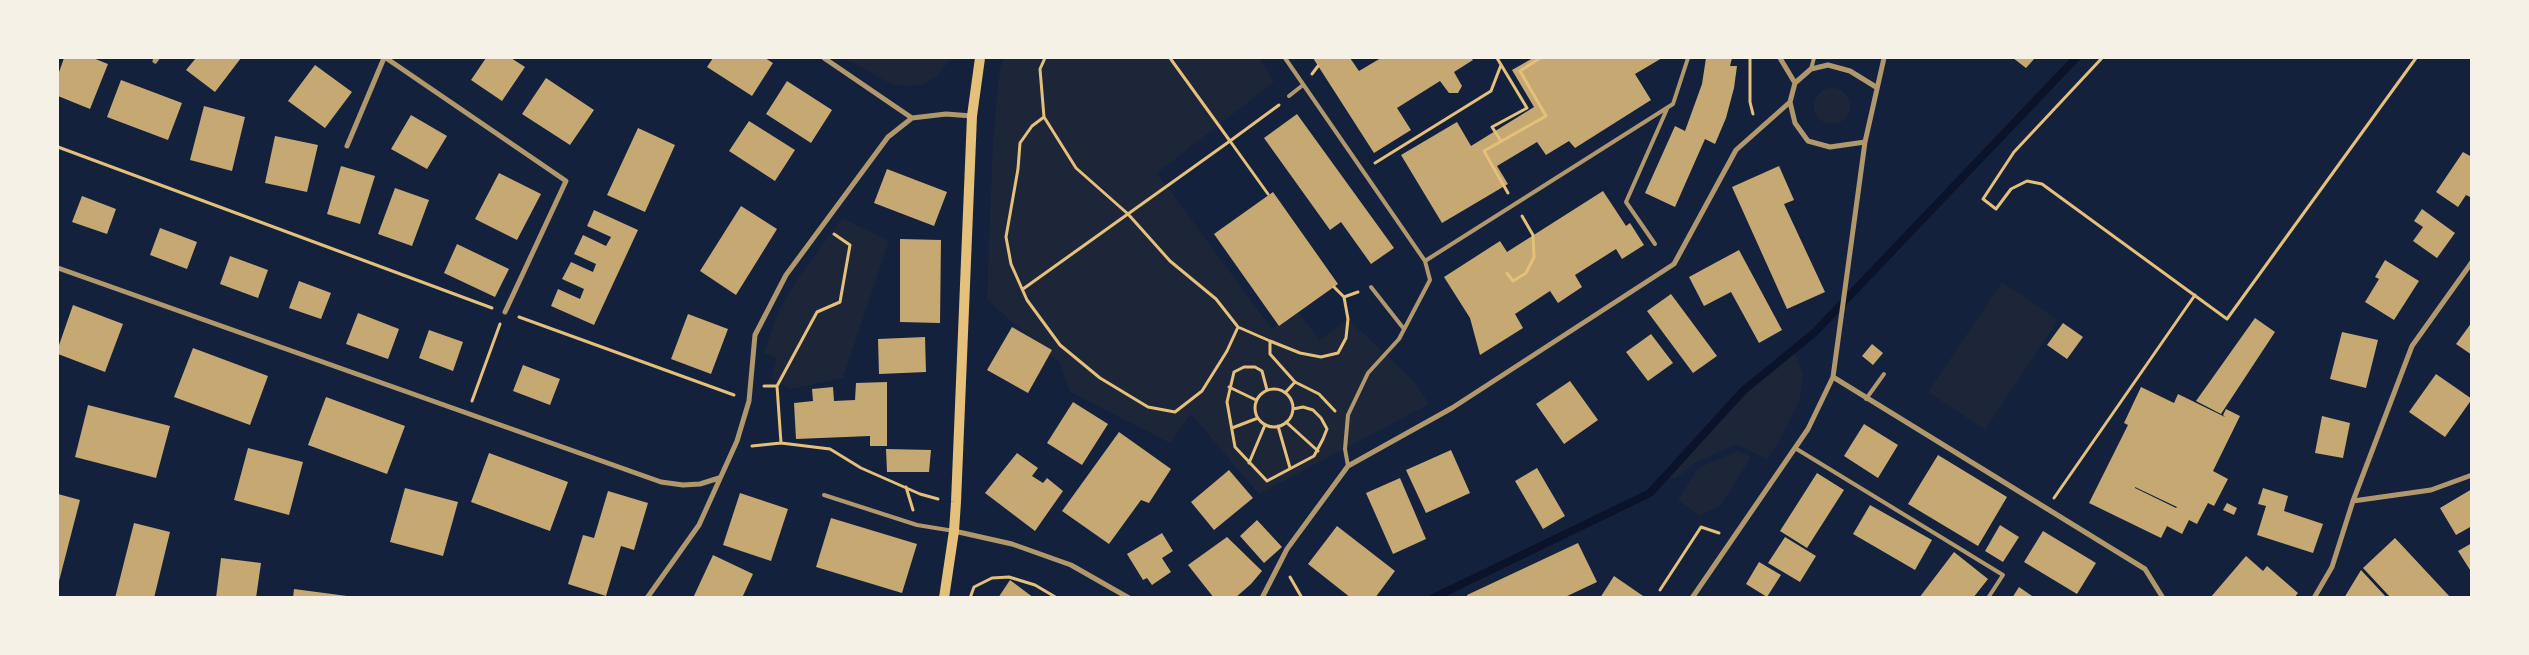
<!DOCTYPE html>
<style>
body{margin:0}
#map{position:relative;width:2529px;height:655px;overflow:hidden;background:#14213d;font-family:"Fira Sans Condensed",sans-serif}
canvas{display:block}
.frame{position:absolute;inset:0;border:59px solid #f6f1e7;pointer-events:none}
</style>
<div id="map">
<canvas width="2529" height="655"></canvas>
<div class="frame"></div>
</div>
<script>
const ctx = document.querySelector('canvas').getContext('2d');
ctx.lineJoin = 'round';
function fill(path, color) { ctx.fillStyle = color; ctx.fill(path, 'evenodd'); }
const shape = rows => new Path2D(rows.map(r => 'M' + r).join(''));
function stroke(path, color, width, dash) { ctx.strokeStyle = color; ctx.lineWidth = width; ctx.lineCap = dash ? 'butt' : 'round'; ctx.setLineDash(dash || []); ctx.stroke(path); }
fill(shape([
 [845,58,951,58,937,76,922,85,908,86,893,85],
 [1004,58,1259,58,1274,82,1157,173,1272,329,1297,311,1320,340,1348,319,1414,381,1429,404,1259,494,1191,414,1170,443,1070,392,1060,363,987,300,993,141,1000,68],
 '1814 106a18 18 0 1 1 36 0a18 18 0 1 1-36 0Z',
 [842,218,889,241,843,378,789,389,772,377,777,358,764,353,778,312,797,280],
 [2002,282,2058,320,1985,430,1928,392],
 [1791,346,1803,373,1800,399,1777,445,1767,459,1736,444,1693,464,1675,479,1662,474,1722,411],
 [1738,451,1751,457,1721,505,1700,516,1678,500,1698,468]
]), '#1d2539');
stroke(shape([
 [1433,598,1650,493,1743,391,1815,332,2076,58]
]), '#0b132b', 8);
fill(shape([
 [64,58,93,58,108,64,90,109,58,96,58,75],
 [196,58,241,58,215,92,186,70],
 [486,58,511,58,525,67,502,101,471,80],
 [713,58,765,58,773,63,752,96,707,67],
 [1313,58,1350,58,1359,71,1381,58,1471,58,1473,60,1454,72,1462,86,1458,93,1449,93,1440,81,1397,108,1411,130,1374,153],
 [1533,58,1662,58,1635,74,1651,100,1575,148,1569,141,1546,155,1537,142,1497,166,1508,184,1442,223,1401,155,1457,122,1471,146,1534,107,1512,70],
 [1706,58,1732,58,1730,66,1737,66,1734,88,1726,118,1715,144,1705,139,1675,207,1645,193,1675,126,1685,131,1702,84],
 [2013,58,2035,58,2026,68],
 [315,65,352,92,325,128,288,101],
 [546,78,594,110,570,145,522,114],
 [121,80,182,103,168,140,107,117],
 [787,81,832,110,811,143,766,114],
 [204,106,245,117,232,171,190,160],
 [1297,114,1394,248,1371,264,1341,222,1330,230,1264,138],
 [411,115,447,136,427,169,391,149],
 [749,121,795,150,775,181,729,151],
 [638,128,675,145,645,212,607,195],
 [275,136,318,145,307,192,265,183],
 [2463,152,2472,157,2472,198,2466,195,2458,207,2436,192],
 [341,166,375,176,360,224,327,214],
 [1779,166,1794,200,1784,204,1825,292,1787,309,1732,187],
 [887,169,947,192,934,226,874,203],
 [499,173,541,194,517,240,475,219],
 [395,188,429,200,412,246,378,234],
 [1603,191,1626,226,1630,223,1644,245,1622,259,1616,249,1575,275,1582,287,1558,303,1550,291,1515,314,1523,328,1480,355,1470,318,1444,277,1500,241,1507,252],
 [1273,192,1338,284,1279,326,1214,234],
 [82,196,116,209,107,234,72,222],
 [741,206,777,229,736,295,700,271],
 [2422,209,2455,233,2437,258,2413,241,2423,227,2414,221],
 [594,210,638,230,594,325,551,306,558,289,580,299,584,289,562,279,571,262,593,272,596,264,574,254,583,235,606,246,611,237,587,226],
 [160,228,197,242,187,269,150,255],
 [900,239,941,240,940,323,900,322],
 [457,244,509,269,495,297,444,273],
 [1739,250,1782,330,1759,343,1731,292,1704,306,1689,277],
 [230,256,268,270,258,298,220,284],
 [2385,260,2419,281,2394,320,2365,302,2379,279,2375,277],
 [299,281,331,293,321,319,289,308],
 [1671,294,1717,356,1693,373,1647,311],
 [73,305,123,324,105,372,58,354,58,348],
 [358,313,399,329,388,359,346,344],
 [688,314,728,329,711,374,671,359],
 [2255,318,2275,332,2221,414,2196,401],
 [2472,322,2472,355,2456,344],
 [2063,323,2083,337,2067,359,2047,345],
 [1012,327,1052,350,1028,393,987,370],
 [429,330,463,342,453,371,419,358],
 [2342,332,2378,340,2366,388,2330,379],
 [1651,334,1673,363,1648,381,1626,352],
 [925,337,926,372,879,374,878,339],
 [1872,344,1883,353,1873,365,1862,356],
 [193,348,268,376,250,425,174,397],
 [523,365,560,379,550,405,513,391],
 [2436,374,2472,399,2445,437,2409,412],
 [1570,381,1598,420,1564,444,1536,404],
 [887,382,887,446,870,446,870,436,796,439,794,403,813,401,812,389,833,387,834,401,855,400,856,383],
 [2141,387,2174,403,2178,394,2225,417,2223,415,2226,409,2240,416,2213,471,2228,479,2214,506,2208,503,2197,524,2189,520,2182,534,2167,526,2161,538,2089,503,2128,425,2124,423],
 [2135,487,2177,507,2176,508,2135,488],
 [326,397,405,426,387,474,308,445],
 [1073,402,1108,424,1082,465,1047,443],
 [88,405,170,426,156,478,75,457],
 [2322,416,2350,423,2343,458,2315,453],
 [1864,424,1898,445,1878,478,1844,456],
 [1119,432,1171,469,1149,503,1141,500,1109,544,1062,511],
 [248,448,303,462,289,515,234,500],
 [886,449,931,450,929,472,887,472],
 [1451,450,1470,493,1426,513,1406,470],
 [489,453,568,482,550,531,471,502],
 [1017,453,1038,468,1032,476,1043,483,1047,478,1063,491,1035,531,985,493],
 [1938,455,2007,497,1978,546,1908,504],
 [1537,468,1565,516,1543,529,1515,481],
 [1229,470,1253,498,1214,530,1191,502],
 [1817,473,1844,490,1807,548,1780,531],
 [1400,478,1426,539,1393,554,1366,493],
 [405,488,458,502,443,556,390,542],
 [2263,488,2288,496,2284,511,2323,524,2313,553,2257,535,2266,506,2258,504],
 [2472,489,2472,526,2456,535,2440,508],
 [608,491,648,503,634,550,621,546,606,596,568,584,583,535,594,538],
 [740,493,788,509,771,561,723,545],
 [58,494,80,500,58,585],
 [2227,503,2237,508,2234,515,2223,510],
 [1870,505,1932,540,1915,570,1853,534],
 [831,518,917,544,902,593,816,567],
 [1257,520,1282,547,1264,563,1240,536],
 [134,523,170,532,154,598,115,598],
 [2000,525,2019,537,2003,562,1985,551],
 [1337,526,1395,571,1375,598,1351,598,1308,564],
 [2043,531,2096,563,2077,594,2024,562],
 [1162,533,1173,551,1162,558,1171,572,1152,585,1147,578,1143,580,1127,554],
 [1227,537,1262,571,1251,584,1235,598,1214,598,1188,565],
 [1785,537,1816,556,1800,582,1768,563],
 [2395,538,2451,598,2391,598,2363,568],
 [1578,543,1597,582,1563,598,1468,598,1467,595],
 [2472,543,2472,573,2458,551],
 [1954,552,1988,579,1973,598,1919,598],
 [713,555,753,574,742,598,693,598],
 [2246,556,2263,571,2267,566,2298,593,2294,598,2210,598],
 [221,558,261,563,256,598,216,598],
 [1759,562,1781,575,1767,597,1746,584],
 [2361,570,2387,598,2344,598],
 [1614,576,1646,598,1600,598],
 [1010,580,1034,598,998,598],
 [2019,587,2035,598,2012,598],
 [294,589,347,596,347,598,293,598]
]), '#c6a872');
stroke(shape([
 [1045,58,1040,69,1044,117,1076,168,1128,214,1170,261,1216,299,1238,327,1270,341,1270,354,1295,382,1319,394,1335,411],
 [1497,58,1527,108,1492,127,1501,141],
 [1750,58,1750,102,1753,114],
 [2102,58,2014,152,1983,199,1996,209,2011,189,2027,181,2042,184,2227,319,2416,58],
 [1312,74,1318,66],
 [1044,117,1032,126,1020,143,1018,169,1006,237,1011,264,1027,300,1060,345,1100,378,1148,407,1175,412,1202,391,1227,351,1238,327],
 [58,147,492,308],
 [1375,163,1491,91,1501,65],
 [1508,193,1484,151,1546,116,1520,71,1540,58],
 [1268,194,1230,141,1279,105],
 [1507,273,1513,281,1526,273,1534,257,1533,235,1522,216],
 [1334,287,1344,297,1358,292],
 [1023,289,1230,141,1170,58],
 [519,317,734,395],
 [1270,341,1300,353,1321,357,1338,353,1346,338,1348,319,1344,297],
 [764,386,777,386,781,443,830,449,861,468,920,494,938,499],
 [777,386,817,312,840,302,850,245,834,234],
 [1229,387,1256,400],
 '1255 408a19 19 0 1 1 38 0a19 19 0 1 1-38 0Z',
 [1267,390,1262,371,1255,367,1244,367,1234,372,1227,402,1235,447,1267,481,1314,456,1323,439,1327,429,1321,418,1313,410,1303,407,1293,409],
 [1285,393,1295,382],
 [472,401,500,324],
 [1286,422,1318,451],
 [1278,426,1290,468],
 [1232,428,1258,418],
 [752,446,781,443],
 [1249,463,1265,425],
 [906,487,913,510],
 [2054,498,2195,295],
 [1290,577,1302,598],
 [1660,590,1701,527,1719,533],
 [970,598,974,587,992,578,1009,577,1035,585,1057,598]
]), '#e5c07b', 3);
stroke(shape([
 [1285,58,1425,261,1673,104,1688,58],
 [1811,69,1814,58],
 [1289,96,1303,85],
 [1655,244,1626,202,1667,109],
 [1371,287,1404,329],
 [1866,399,1884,374],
 [1795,448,2003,575,1988,598],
 [1348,466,1345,449,1348,415,1368,373,1399,339,1430,280,1425,261],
 [824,495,917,525,954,531]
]), '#b1986c', 4);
stroke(shape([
 [386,58,566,181,505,312],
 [824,58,912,118,946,114,972,116],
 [1780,58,1795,83],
 [155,61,157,58],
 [1865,142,1830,147,1808,141,1795,123,1790,102,1795,83,1811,69,1828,65,1850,71,1876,87],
 [347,146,384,58],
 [58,268,661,482,683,485,700,484,719,478],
 [1833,377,2145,569,2163,598],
 [2353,501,2431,490,2472,475],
 [954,531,1012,544,1071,565,1129,598],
 [647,598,699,525,737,441,749,401,755,335,786,275,888,137,912,118],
 [1262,598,1287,549,1348,466,1452,408,1674,264,1736,150,1790,102],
 [1692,598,1808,429,1833,377,1865,142,1884,58],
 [2314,598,2332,567,2353,501,2412,346,2472,262]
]), '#b1986c', 5);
stroke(shape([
 [944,598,954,531,956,502,972,116,980,58]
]), '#e5c07b', 10);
</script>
